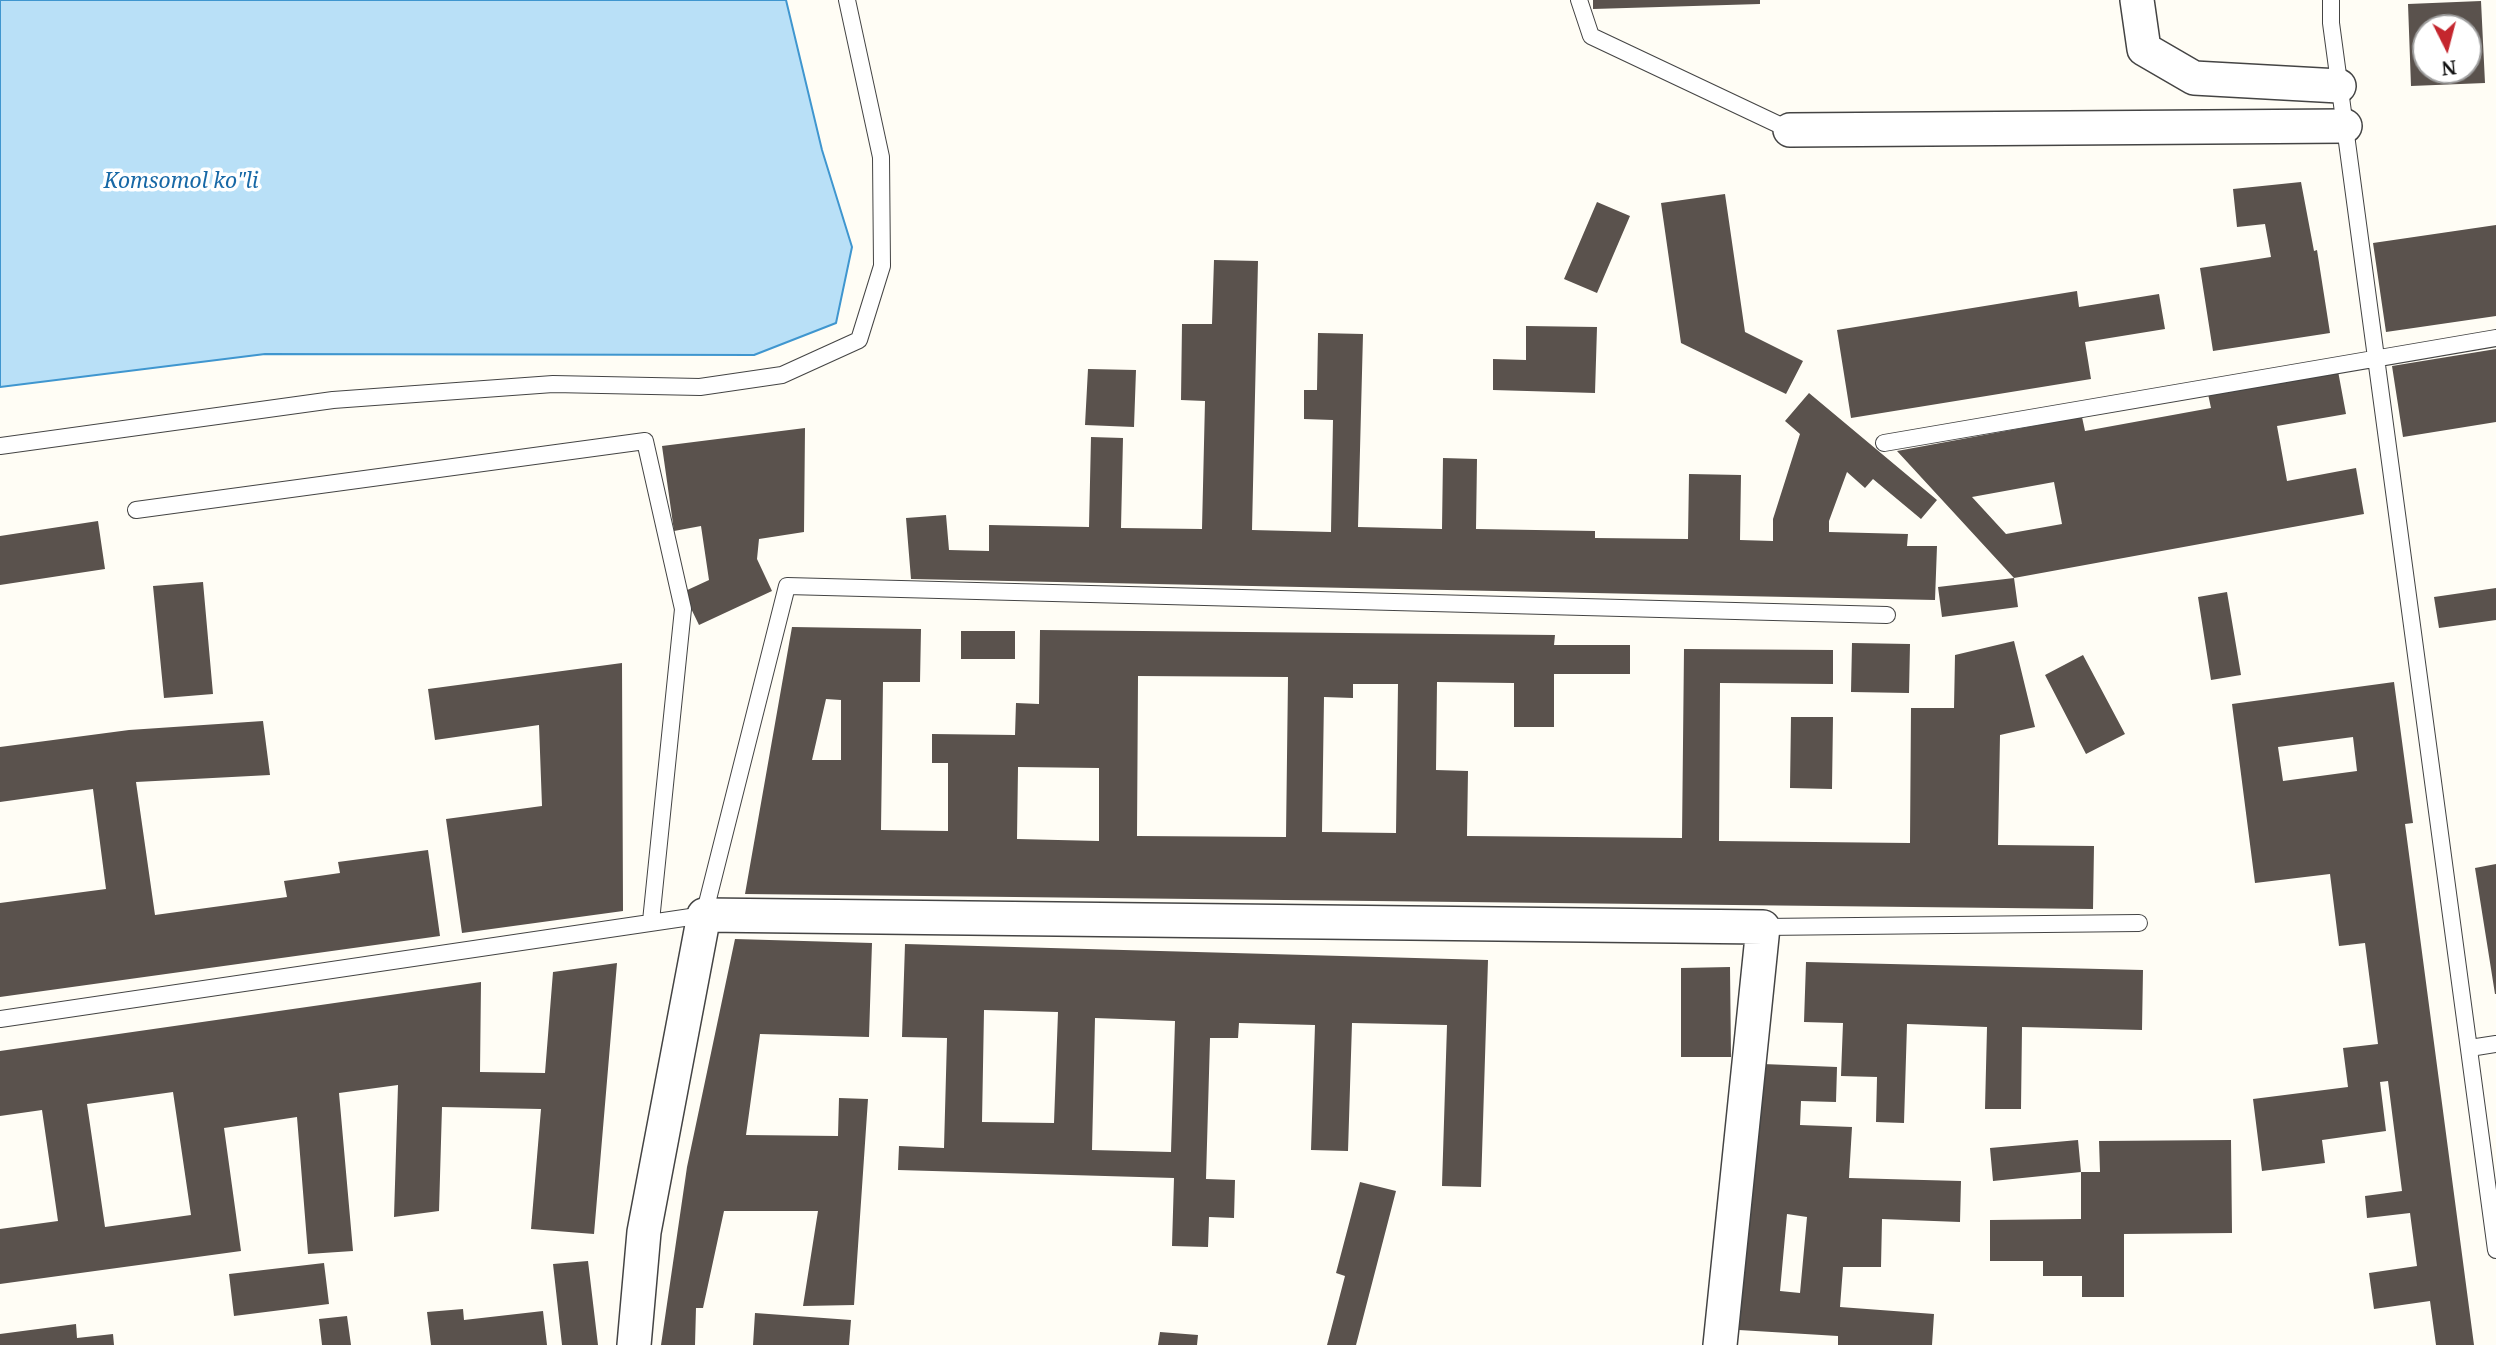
<!DOCTYPE html>
<style>
body{margin:0}
#map{position:relative;width:2496px;height:1345px;overflow:hidden;background:#fffdf5;font-family:"Noto Serif",serif}
canvas{display:block}
.north{position:absolute;left:2412px;top:14px;width:70px;height:70px;box-sizing:border-box;background:#fff;border:2px solid #a0a0a0;border-radius:50%;rotate:174deg;font-size:19px;font-weight:700;line-height:28px;text-align:center;color:#111}
.north::after{content:'';display:block;margin:auto;width:24px;height:32px;background:#c4262e;clip-path:polygon(50% 0,100% 100%,50% 72%,0 100%)}
</style>
<div id="map">
<canvas width="2496" height="1345"></canvas>
<div class="north">N</div>
</div>
<script>
const ctx = document.querySelector('canvas').getContext('2d');
ctx.lineJoin = 'round';
function fill(path, color) { ctx.fillStyle = color; ctx.fill(path, 'evenodd'); }
const shape = rows => new Path2D(rows.map(r => 'M' + r).join(''));
function stroke(path, color, width, dash) { ctx.strokeStyle = color; ctx.lineWidth = width; ctx.lineCap = dash ? 'butt' : 'round'; ctx.setLineDash(dash || []); ctx.stroke(path); }
function label(font, color, halo, rows, align = 'center') {
  ctx.font = font + ' "Noto Serif",serif'; ctx.lineWidth = 7; ctx.setLineDash([]); ctx.textBaseline = 'middle'; ctx.strokeStyle = halo; ctx.fillStyle = color; for (const [text, x, y, turn = 0] of rows) {
    ctx.save(); ctx.translate(x, y); ctx.rotate((+turn || 0) * Math.PI / 180); ctx.textAlign = isNaN(turn) ? turn : align; if (halo) ctx.strokeText(text, 0, 0); ctx.fillText(text, 0, 0); ctx.restore();
  }
}
const water = shape([
 [0,0,786,0,822,150,852,247,836,323,754,355,265,354,0,387,0,0]
]);
fill(water, '#b9e0f7');
stroke(water, '#3f96cf', 2);
fill(shape([
 [1593,0,1760,0,1760,4,1593,9],
 [2481,1,2485,83,2411,86,2408,4],
 [2426,28,2468,28,2468,70,2426,70],
 [2301,182,2314,251,2317,250,2330,333,2213,351,2200,268,2271,257,2265,224,2237,227,2233,189],
 [1725,194,1745,332,1803,361,1786,394,1681,343,1661,203],
 [1597,202,1630,216,1597,293,1564,279],
 [2496,225,2496,316,2386,332,2373,243],
 [1214,260,1258,261,1252,530,1331,532,1333,420,1304,419,1304,390,1317,390,1318,333,1363,334,1358,527,1442,529,1443,458,1477,459,1476,529,1595,531,1595,538,1688,539,1689,474,1741,475,1740,540,1773,541,1773,519,1800,434,1785,421,1809,393,1937,500,1921,519,1873,479,1865,488,1847,472,1829,521,1829,532,1908,534,1907,546,1937,546,1935,600,911,579,906,518,946,515,949,550,989,551,989,525,1089,527,1091,437,1123,438,1121,528,1202,529,1205,401,1181,400,1182,324,1212,324],
 [2077,291,2079,307,2159,294,2165,329,2085,342,2091,379,1851,418,1837,330],
 [1526,326,1597,327,1595,393,1493,390,1493,359,1526,360],
 [2496,349,2496,422,2403,437,2392,366],
 [1088,369,1136,370,1134,427,1085,425],
 [2338,371,2346,414,2277,426,2287,481,2356,468,2364,514,2014,578,2018,607,1942,617,1938,587,2014,578,1897,451,2082,417,2085,431,2211,408,2208,394],
 [2054,482,2062,524,2006,534,1972,497],
 [805,428,804,532,759,539,757,559,772,591,699,625,683,592,709,580,701,526,674,531,662,446],
 [98,521,105,569,0,585,0,536],
 [203,582,213,694,164,698,153,586],
 [2496,588,2496,620,2439,628,2434,597],
 [2227,592,2241,675,2211,680,2198,597],
 [792,627,921,629,920,682,883,682,881,830,948,831,948,763,932,763,932,734,1015,735,1016,703,1039,704,1040,630,1555,635,1554,645,1630,645,1630,674,1554,674,1554,727,1514,727,1514,683,1437,682,1436,770,1468,771,1467,836,1682,838,1684,649,1833,650,1833,684,1720,683,1719,841,1910,843,1911,708,1954,708,1955,655,2014,641,2035,727,2000,735,1998,845,2094,846,2093,909,745,894],
 [1138,676,1288,677,1286,837,1137,836],
 [1353,684,1398,684,1396,833,1322,832,1324,697,1353,698],
 [826,699,841,700,841,760,812,760],
 [1018,767,1099,768,1099,841,1017,839],
 [961,631,1015,631,1015,659,961,659],
 [1852,643,1910,644,1909,693,1851,692],
 [2083,655,2125,734,2086,754,2045,675],
 [622,663,623,911,462,933,446,819,542,806,539,725,435,740,428,689],
 [2394,682,2413,823,2405,824,2474,1345,2436,1345,2430,1301,2374,1309,2369,1273,2417,1266,2410,1213,2367,1218,2365,1196,2402,1191,2388,1081,2380,1082,2386,1131,2322,1140,2325,1163,2262,1171,2253,1099,2348,1087,2343,1048,2378,1044,2365,943,2339,946,2330,874,2255,883,2232,704],
 [2353,737,2357,771,2283,781,2278,747],
 [1791,717,1833,717,1832,789,1790,788],
 [263,721,270,775,136,782,155,915,287,897,284,881,340,873,338,862,428,850,440,936,0,997,0,903,106,889,93,789,0,802,0,747,129,730],
 [2496,864,2496,994,2495,994,2475,868],
 [735,939,872,943,869,1037,760,1034,746,1135,838,1136,839,1098,868,1099,854,1305,803,1306,818,1211,724,1211,703,1308,696,1308,695,1345,661,1345,687,1167],
 [905,944,1488,960,1481,1187,1442,1186,1447,1025,1352,1023,1348,1151,1311,1150,1315,1025,1239,1023,1238,1038,1210,1038,1206,1179,1235,1180,1234,1218,1209,1217,1208,1247,1172,1246,1174,1178,898,1170,899,1146,944,1148,947,1038,902,1037],
 [984,1010,1058,1012,1054,1123,982,1122],
 [1095,1018,1175,1021,1171,1152,1092,1150],
 [1806,962,2143,970,2142,1030,2022,1027,2021,1109,1985,1109,1987,1027,1907,1024,1904,1123,1876,1122,1877,1077,1841,1076,1843,1023,1804,1022],
 [617,963,594,1234,531,1229,541,1109,442,1107,439,1211,394,1217,398,1085,339,1093,353,1251,308,1254,297,1117,224,1128,241,1251,0,1284,0,1229,58,1221,42,1110,0,1116,0,1051,481,982,480,1072,545,1073,553,972],
 [173,1092,191,1215,105,1227,87,1104],
 [1730,967,1731,1057,1681,1057,1681,968],
 [1763,1064,1837,1067,1836,1102,1801,1101,1800,1125,1852,1127,1849,1178,1961,1181,1960,1222,1882,1219,1881,1267,1843,1267,1840,1307,1934,1314,1932,1345,1838,1345,1838,1336,1739,1330,1751,1152],
 [1787,1214,1807,1217,1800,1293,1780,1291],
 [2078,1140,2081,1172,1993,1181,1990,1148],
 [2231,1140,2232,1233,2124,1234,2124,1297,2082,1297,2082,1276,2043,1276,2043,1261,1990,1261,1990,1220,2081,1219,2081,1172,2100,1172,2099,1141],
 [1360,1182,1396,1191,1356,1345,1327,1345,1345,1276,1336,1273],
 [588,1261,598,1345,562,1345,553,1264],
 [324,1263,329,1304,234,1316,229,1274],
 [463,1309,464,1320,543,1311,547,1345,431,1345,427,1312],
 [755,1313,851,1320,849,1345,753,1345],
 [347,1316,351,1345,322,1345,319,1319],
 [76,1324,77,1338,113,1334,114,1345,0,1345,0,1334],
 [1160,1332,1198,1335,1197,1345,1158,1345]
]), '#5a524d');
const lane = shape([
 [1579,0,1591,36,1790,130],
 [2331,0,2331,23,2496,1250],
 [1884,443,2496,338],
 [0,446,333,400,553,384,700,387,782,375,859,340,882,266,881,157,847,0],
 [136,510,645,441,683,609,651,921],
 [1763,927,2139,923],
 [0,1019,704,915,787,586,1887,615],
 [2470,1048,2496,1044]
]);
const street = shape([
 [2137,0,2144,49,2194,78,2339,86],
 [1790,130,2345,126],
 [634,1345,644,1232,704,915,1763,927,1720,1345]
]);
stroke(lane, '#444', 18);
stroke(street, '#444', 36);
stroke(lane, '#fff', 16);
stroke(street, '#fff', 33);
label('italic 21px', '#1768a6', '#fff', [
 ["Komsomol ko\"li",181,182]
]);
</script>
